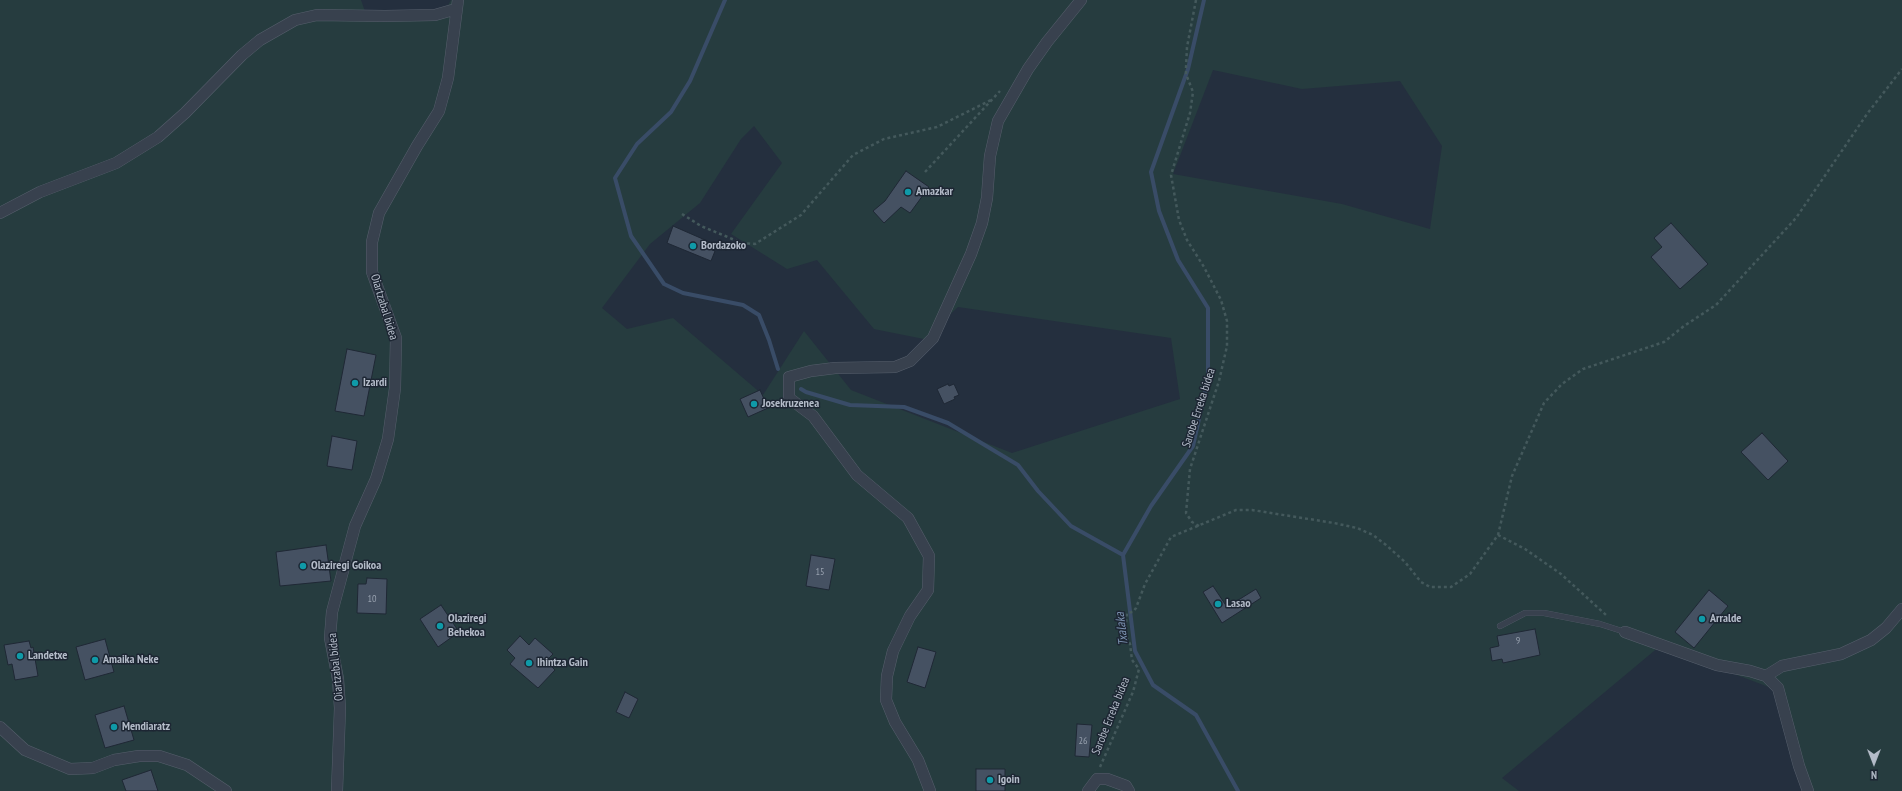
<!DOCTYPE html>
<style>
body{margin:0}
#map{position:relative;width:1902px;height:791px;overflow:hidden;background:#242f3e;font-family:"PT Sans Narrow",sans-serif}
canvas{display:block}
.north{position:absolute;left:1854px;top:743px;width:40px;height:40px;-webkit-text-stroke:3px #1d2633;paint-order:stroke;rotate:180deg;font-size:11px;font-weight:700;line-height:16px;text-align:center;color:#b4bcc9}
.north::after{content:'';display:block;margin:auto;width:14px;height:18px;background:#b4bcc9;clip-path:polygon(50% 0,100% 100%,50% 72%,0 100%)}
</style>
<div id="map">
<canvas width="1902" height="791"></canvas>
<div class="north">N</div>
</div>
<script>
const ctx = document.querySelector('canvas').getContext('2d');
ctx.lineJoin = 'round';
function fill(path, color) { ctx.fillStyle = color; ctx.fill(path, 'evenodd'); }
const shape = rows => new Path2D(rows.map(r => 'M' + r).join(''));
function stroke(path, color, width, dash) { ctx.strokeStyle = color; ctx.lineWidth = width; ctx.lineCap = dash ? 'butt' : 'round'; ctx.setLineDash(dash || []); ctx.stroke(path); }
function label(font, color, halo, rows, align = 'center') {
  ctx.font = font + ' "PT Sans Narrow",sans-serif'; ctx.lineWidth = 3; ctx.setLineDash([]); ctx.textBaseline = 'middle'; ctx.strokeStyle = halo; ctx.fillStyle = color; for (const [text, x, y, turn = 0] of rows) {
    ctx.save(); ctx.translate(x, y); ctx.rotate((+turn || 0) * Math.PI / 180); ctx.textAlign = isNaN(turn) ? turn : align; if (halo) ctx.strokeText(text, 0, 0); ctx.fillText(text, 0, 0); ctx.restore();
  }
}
fill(shape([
 [0,0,361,0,367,17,441,17,451,0,1902,0,1902,791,1811,791,1774,689,1660,646,1502,778,1519,791,0,791],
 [1213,70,1302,89,1400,81,1442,146,1430,229,1342,204,1173,174],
 [754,126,782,163,731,234,787,269,817,260,874,329,924,339,958,307,1171,338,1180,399,1012,453,851,390,804,331,763,395,673,318,627,329,602,308,650,244,700,203,741,139]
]), '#263c3f');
stroke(shape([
 [725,0,690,81,671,112,637,144,615,178,631,236,664,284,683,293,743,305,759,315,769,340,778,369],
 [1204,0,1188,69,1151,172,1159,211,1178,260,1208,308,1208,378,1193,446,1151,506,1123,555,1135,651,1153,685,1196,715,1238,791],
 [801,389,806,392,850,405,904,407,948,423,1018,465,1038,491,1071,526,1123,555]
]), '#394c67', 4);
const building = shape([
 [906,171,929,187,910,213,901,207,884,223,873,211,885,201,906,171],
 [1671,223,1708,264,1680,289,1651,257,1662,247,1654,238,1671,223],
 [673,226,712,243,710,249,715,251,711,261,667,243,673,226],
 [347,349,376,355,364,416,335,411,347,349],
 [948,384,949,386,954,384,959,395,954,397,955,399,944,404,937,389,948,384],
 [760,390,768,408,748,417,740,399,760,390],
 [1762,433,1788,461,1768,480,1741,452,1762,433],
 [332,436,357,441,352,470,327,466,332,436],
 [326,545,331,581,280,586,276,552,326,545],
 [811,555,835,559,829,590,806,586,811,555],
 [367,578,387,579,386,614,357,613,358,584,366,584,367,578],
 [1213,586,1227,607,1256,589,1261,598,1222,623,1203,592,1213,586],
 [1709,590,1728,606,1694,648,1675,632,1709,590],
 [441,605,459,632,438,647,420,619,441,605],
 [1535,629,1540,655,1503,663,1502,659,1492,661,1490,648,1499,646,1497,636,1535,629],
 [520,636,529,645,535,638,553,654,546,661,555,670,538,688,510,664,515,658,507,650,520,636],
 [105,639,114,672,85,680,76,647,105,639],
 [29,641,31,648,33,647,38,676,15,680,12,664,8,665,4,645,29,641],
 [918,647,936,652,925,688,907,682,918,647],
 [625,692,638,699,629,718,616,712,625,692],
 [124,706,134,740,105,748,95,715,124,706],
 [1077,724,1092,725,1089,757,1075,756,1077,724],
 [976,769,1005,769,1005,791,976,791,976,769],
 [151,770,158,791,126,791,122,780,151,770]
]);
fill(building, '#455162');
stroke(building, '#1f2835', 1);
const lane = shape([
 [1500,626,1525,613,1544,613,1600,624,1625,632]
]);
const street = shape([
 [0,213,40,192,116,163,158,137,185,113,242,55,260,40,295,20,317,15,385,16,435,15,456,9],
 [1625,632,1717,665,1750,671,1766,676,1778,688,1799,766,1808,791],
 [1766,676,1782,666,1841,654,1871,640,1886,628,1902,609],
 [0,727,25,750,70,769,93,768,114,760,139,756,159,756,187,765,226,791],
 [337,791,340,708,338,679,330,638,332,612,355,526,376,479,388,439,395,388,396,338,372,272,372,242,379,213,417,146,439,111,448,78,458,0],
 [930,791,918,760,895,722,886,700,887,676,893,651,910,616,928,590,929,556,908,518,857,475,813,416,789,398,789,377,811,371,835,368,895,367,910,361,933,338,971,254,982,223,987,198,990,156,998,121,1028,69,1047,42,1081,0],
 [1088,791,1097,779,1107,779,1126,786,1129,791]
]);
stroke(lane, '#565f6c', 6);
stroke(street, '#565f6c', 12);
stroke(shape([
 [1196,0,1187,47,1186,68,1186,74,1193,92,1190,113,1171,175,1179,220,1187,240,1204,267,1221,300,1227,321,1227,346,1219,381,1190,469,1186,513,1192,522,1199,526],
 [925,172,1000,91],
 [682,214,701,226,742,243,755,244,801,215,853,155,884,139,937,127,991,100],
 [1498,535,1525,549,1561,574,1606,615],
 [1100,767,1133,692,1139,669,1132,660,1130,644,1125,634,1127,613,1133,612,1136,608,1145,584,1171,537,1236,510,1252,510,1334,523,1357,528,1373,535,1386,545,1405,562,1421,582,1430,587,1451,587,1470,574,1498,535,1512,476,1544,403,1562,384,1583,369,1664,342,1684,326,1716,305,1796,218,1867,114,1902,69]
]), '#44595c', 2.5, [3, 3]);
stroke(lane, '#38414e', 5.5);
stroke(street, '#38414e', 11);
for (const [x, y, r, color] of [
 [908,192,4,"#0f9aa8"],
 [693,246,4,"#0f9aa8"],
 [355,383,4,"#0f9aa8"],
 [754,404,4,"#0f9aa8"],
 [303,566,4,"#0f9aa8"],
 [1218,604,4,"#0f9aa8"],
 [1702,619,4,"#0f9aa8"],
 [440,626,4,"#0f9aa8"],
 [20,656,4,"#0f9aa8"],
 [95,660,4,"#0f9aa8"],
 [529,663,4,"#0f9aa8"],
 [114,727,4,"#0f9aa8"],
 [990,780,4,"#0f9aa8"]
]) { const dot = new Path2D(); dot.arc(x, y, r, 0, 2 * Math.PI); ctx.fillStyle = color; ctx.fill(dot); stroke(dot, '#1d2633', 1.5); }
label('10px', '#98a1af', null, [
 ["15",820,572],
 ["10",372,599],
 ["9",1518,641],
 ["26",1083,741]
]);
label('bold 12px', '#b4bcc9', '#1d2633', [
 ["Amazkar",916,192],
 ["Bordazoko",701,246],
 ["Izardi",363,383],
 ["Josekruzenea",762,404],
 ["Olaziregi Goikoa",311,566],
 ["Lasao",1226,604],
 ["Olaziregi",448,619],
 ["Behekoa",448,633],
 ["Arralde",1710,619],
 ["Landetxe",28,656],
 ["Amaika Neke",103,660],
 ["Ihintza Gain",537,663],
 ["Mendiaratz",122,727],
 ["Igoin",998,780]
], 'left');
label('12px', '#b4bcc9', '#1d2633', [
 ["Oiartzabal bidea",384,307,73],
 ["Sarobe Erreka bidea",1199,408,-72],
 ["Oiartzabal bidea",336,667,-96],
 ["Sarobe Erreka bidea",1111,716,-68]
]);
label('italic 13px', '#7c92b1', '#1d2633', [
 ["Txalaka",1122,629,-97]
]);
</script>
